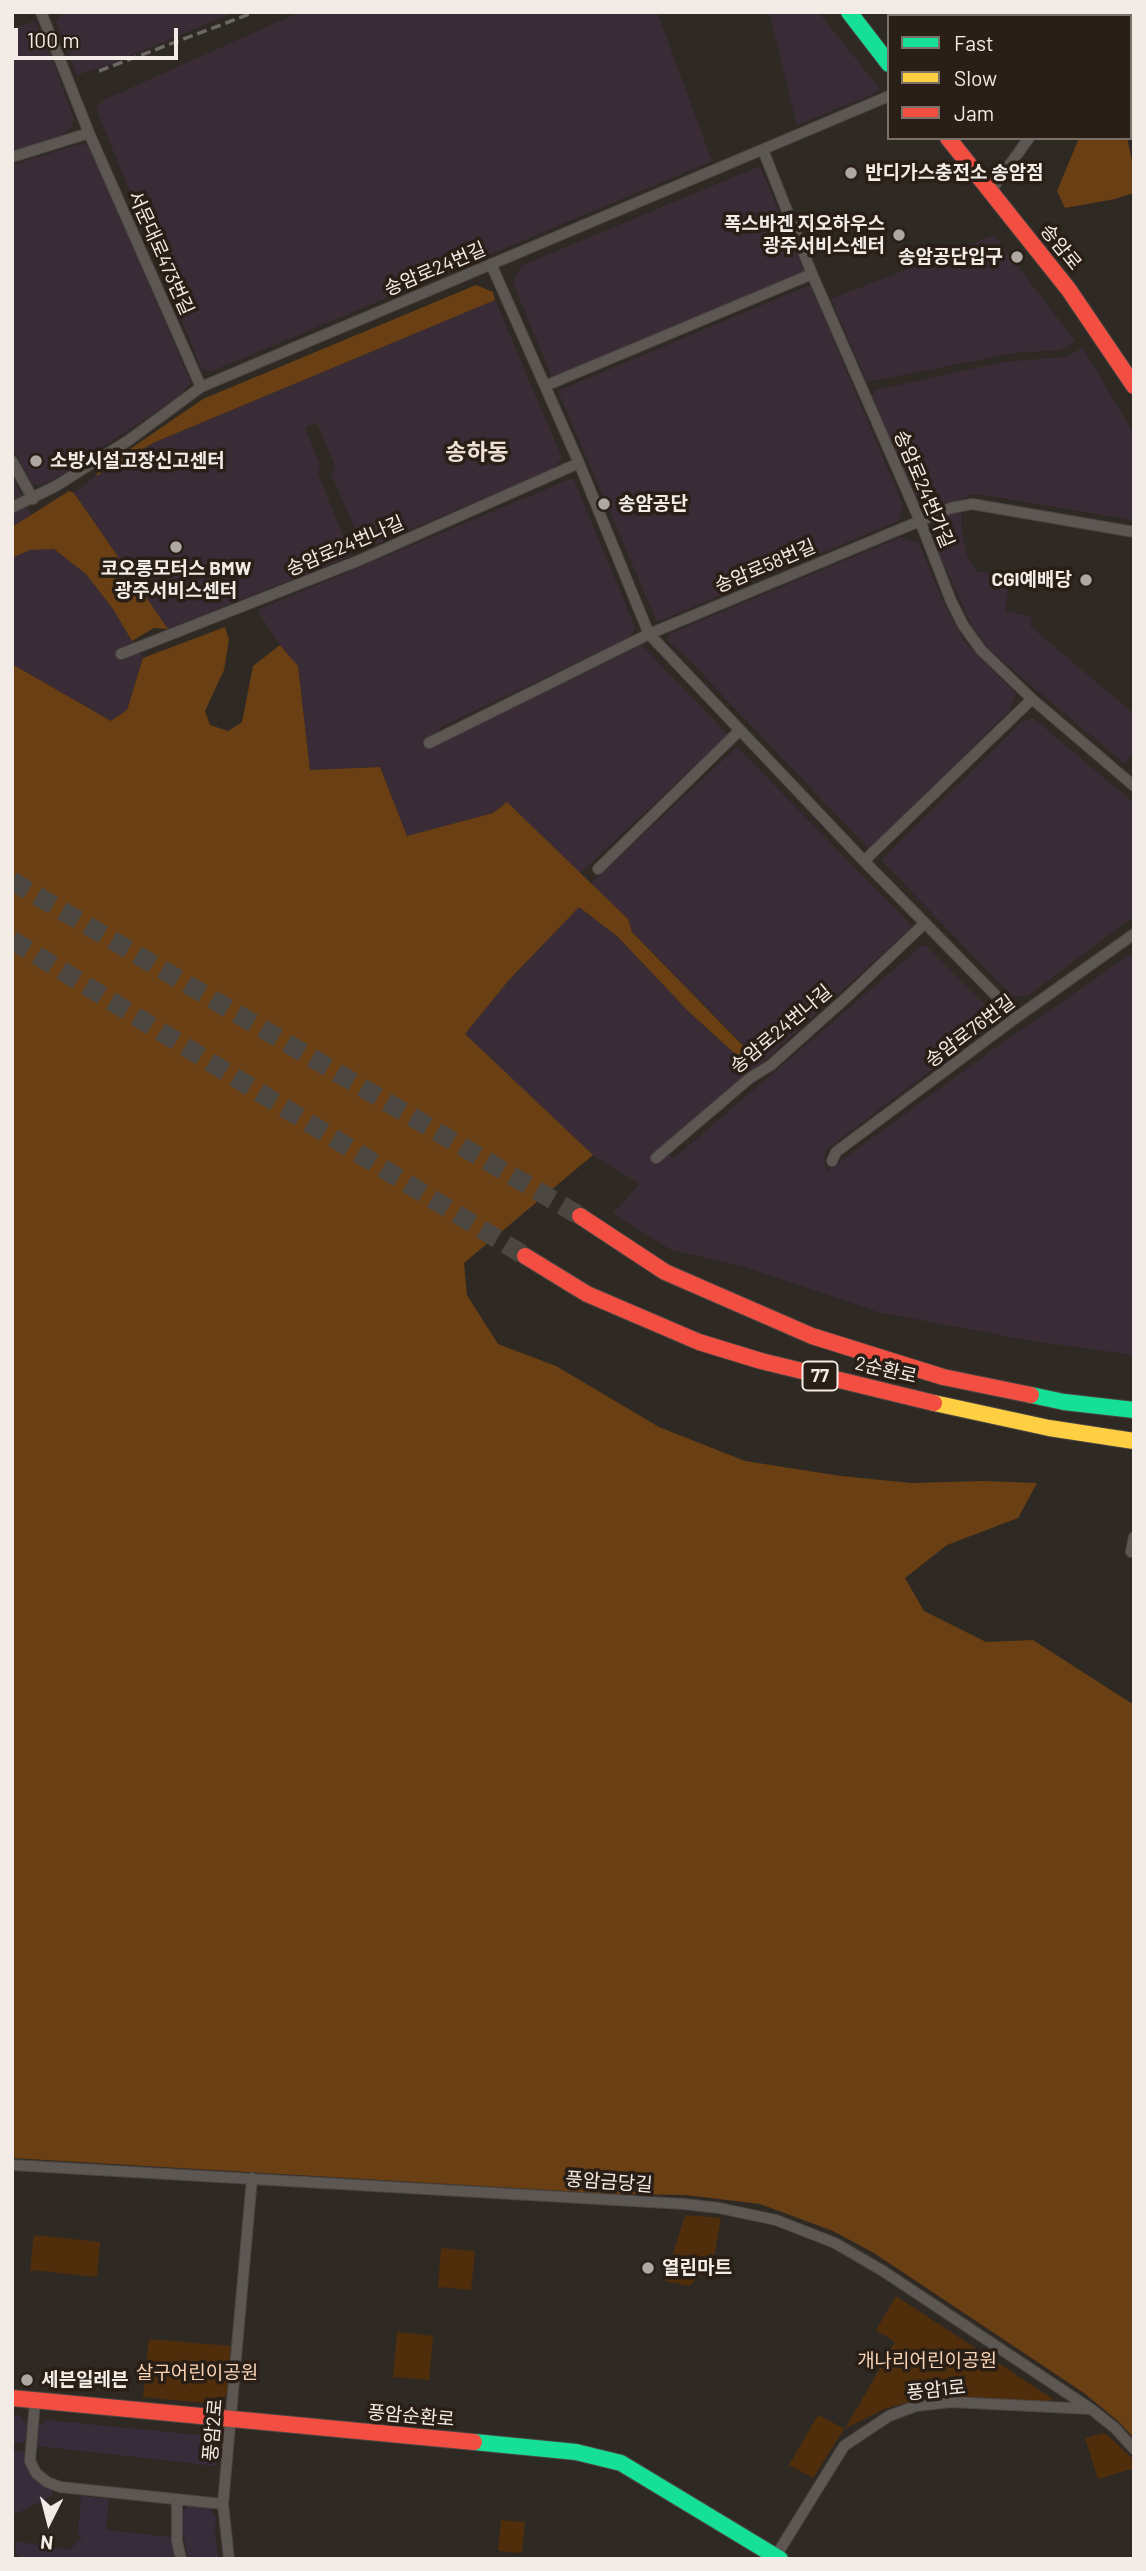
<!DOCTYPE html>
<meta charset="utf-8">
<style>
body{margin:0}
#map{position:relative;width:1146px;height:2571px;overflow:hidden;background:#2f2924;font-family:Barlow,sans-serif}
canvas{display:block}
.frame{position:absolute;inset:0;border:14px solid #f3ebe6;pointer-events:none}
.legend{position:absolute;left:887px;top:14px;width:245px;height:126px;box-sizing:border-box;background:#291f16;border:2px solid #7a7169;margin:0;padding:9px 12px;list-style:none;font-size:21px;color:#f3ebe6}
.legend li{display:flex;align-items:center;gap:14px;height:35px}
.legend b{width:35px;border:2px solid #7a7169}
.north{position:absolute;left:14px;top:2487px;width:70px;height:70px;-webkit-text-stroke:5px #291f16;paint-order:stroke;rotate:186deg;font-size:19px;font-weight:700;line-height:28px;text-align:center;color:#f3ebe6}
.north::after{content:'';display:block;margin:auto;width:24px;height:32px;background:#f3ebe6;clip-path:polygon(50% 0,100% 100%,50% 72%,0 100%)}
.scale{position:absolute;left:14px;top:28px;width:164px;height:32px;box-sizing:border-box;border:4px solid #f3ebe6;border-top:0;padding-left:9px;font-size:21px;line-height:24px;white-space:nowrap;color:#f3ebe6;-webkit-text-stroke:5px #291f16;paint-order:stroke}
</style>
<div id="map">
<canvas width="1146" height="2571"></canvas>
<div class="frame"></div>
<ul class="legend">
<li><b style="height:9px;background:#16e098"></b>Fast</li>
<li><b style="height:9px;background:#ffcf43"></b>Slow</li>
<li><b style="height:9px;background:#f24e42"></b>Jam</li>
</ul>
<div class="north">N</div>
<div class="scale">100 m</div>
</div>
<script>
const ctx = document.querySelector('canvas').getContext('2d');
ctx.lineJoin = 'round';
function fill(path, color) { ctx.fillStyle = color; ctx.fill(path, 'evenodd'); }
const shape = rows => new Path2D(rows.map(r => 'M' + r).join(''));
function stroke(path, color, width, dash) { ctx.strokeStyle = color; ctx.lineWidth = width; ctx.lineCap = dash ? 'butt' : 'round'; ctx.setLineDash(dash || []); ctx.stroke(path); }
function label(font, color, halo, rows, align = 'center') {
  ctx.font = font + ' Barlow,"Noto Sans KR",sans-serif'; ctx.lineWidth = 7; ctx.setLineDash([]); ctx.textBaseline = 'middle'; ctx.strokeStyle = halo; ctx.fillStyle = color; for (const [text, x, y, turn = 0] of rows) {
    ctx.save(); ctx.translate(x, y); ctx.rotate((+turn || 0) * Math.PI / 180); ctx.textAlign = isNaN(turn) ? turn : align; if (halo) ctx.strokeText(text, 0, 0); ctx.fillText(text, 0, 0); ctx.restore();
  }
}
fill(shape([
 [12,2414,20,2415,27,2424,26,2439,22,2443,12,2443],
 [46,2420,209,2436,218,2444,216,2466,37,2446,39,2426],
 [12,2451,23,2451,35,2479,53,2491,52,2496,13,2515],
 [81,2496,109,2499,106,2530,171,2537,175,2559,22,2559,16,2554,15,2541,68,2550,82,2539,78,2534],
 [188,2506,210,2509,216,2517,215,2530,218,2559,188,2559,182,2527,182,2512]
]), '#362d3a');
fill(shape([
 [64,12,235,12,111,64,77,75,56,22],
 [300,12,657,12,712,161,210,372,201,368,96,108,104,100],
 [769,12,818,12,880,89,871,95,797,125],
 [35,21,53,61,74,120,70,129,58,137,12,151,12,29],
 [80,144,90,146,191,383,175,399,63,474,39,486,32,484,12,447,12,165],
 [760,166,804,272,552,377,513,283,521,266],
 [994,235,1075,341,1060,350,1014,353,867,382,831,299],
 [810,285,903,505,898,521,657,622,558,391],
 [495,300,562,458,553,469,367,548,361,542,331,474,336,468,317,423,305,427,320,465,318,474,351,556,168,629,74,493,96,476,153,443],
 [1083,348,1134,434,1134,520,983,495,970,495,939,508,917,500,872,396,876,390,1003,362,1065,357],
 [12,474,31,515,12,527],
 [573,478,635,627,630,637,439,728,445,739,642,645,728,735,579,874,507,803,493,813,407,836,380,767,310,770,298,666,280,645,257,610],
 [961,512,962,533,967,556,976,571,1010,578,1005,611,1032,617,1030,626,1134,714,1134,752,1125,764,988,649,972,626,932,538,935,519,947,513],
 [901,537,919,543,944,604,965,642,1016,694,1009,711,869,849,685,656,667,640,669,634],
 [54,549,86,574,113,609,143,658,127,710,111,721,12,664,12,558,30,550],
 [1033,718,1134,803,1134,916,1027,996,1012,996,881,860,1021,723],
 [737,747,911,925,910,929,753,1071,663,1150,673,1159,921,946,926,946,994,1014,993,1023,826,1150,824,1162,827,1171,995,1048,1134,952,1134,1355,1032,1341,878,1312,742,1266,671,1250,613,1213,640,1184,593,1155,464,1034,508,981,578,907,618,937,688,1011,744,1062,753,1055,632,931,628,919,590,884]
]), '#3a2c36');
fill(shape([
 [685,2215,721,2218,713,2264,689,2286,665,2281],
 [34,2235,100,2242,97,2277,30,2270],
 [441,2248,475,2251,471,2290,438,2287],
 [896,2296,1053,2399,1047,2402,950,2396,917,2400,884,2409,844,2429,813,2478,789,2465,818,2415,845,2429,895,2342,876,2330],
 [397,2332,433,2336,429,2380,393,2377],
 [149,2339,231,2346,227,2395,215,2404,143,2397],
 [1105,2433,1131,2457,1134,2468,1098,2479,1085,2438],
 [501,2520,525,2522,522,2553,498,2551]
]), '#502e0c');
fill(shape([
 [1079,138,1127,138,1134,169,1134,193,1115,199,1065,208,1057,191],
 [476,285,493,292,495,300,153,443,96,476,98,471,203,399],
 [69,491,74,493,168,629,154,628,132,641,113,609,86,574,54,549,30,550,12,558,12,527],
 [225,627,229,640,224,670,205,711,210,725,228,731,242,722,253,666,280,645,298,666,310,770,380,767,407,836,493,813,507,802,628,919,632,932,753,1056,744,1062,688,1011,618,937,579,907,508,981,465,1034,593,1155,464,1263,467,1295,498,1344,556,1366,659,1427,745,1461,841,1476,911,1483,982,1481,1037,1483,1018,1518,947,1545,905,1578,924,1611,986,1642,1033,1640,1134,1705,1134,2438,1119,2422,1084,2393,874,2253,833,2231,760,2204,686,2195,616,2194,12,2158,12,664,111,721,127,710,143,658]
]), '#6a3f13');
stroke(shape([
 [12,881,580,1216],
 [12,940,525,1256]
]), '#4c4641', 19, [19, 10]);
const street = shape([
 [41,12,89,133,201,387],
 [1130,43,1134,41],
 [763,150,812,274,920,521,951,601,963,625,981,650,1032,699,1134,786],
 [12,157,89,133],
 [990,192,1029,138],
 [491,264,579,463,649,634,864,861,1017,1017],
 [545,386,812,274],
 [12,461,33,499],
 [13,507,56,486,129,440,201,387,889,96],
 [121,654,360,560,579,463],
 [429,743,649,634,951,508,972,504,1134,532],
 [864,861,1032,699],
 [598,869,739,731],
 [656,1158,750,1078,771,1065,847,997,925,923],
 [832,1161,836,1152,1017,1017,1134,934],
 [1131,1552,1134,1537],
 [12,2165,684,2204,719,2208,776,2220,835,2243,883,2271,1091,2409,1115,2428,1134,2449],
 [35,2401,30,2461,36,2473,47,2482,60,2487,223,2504],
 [177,2499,177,2541,181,2559],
 [229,2559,223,2504,252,2178],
 [774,2559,844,2446,889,2416,916,2406,951,2402,1091,2409]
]);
const fast = shape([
 [849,12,889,64],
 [1031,1395,1064,1402,1134,1410],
 [474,2442,576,2452,621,2463,780,2559]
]);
const slow = shape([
 [1010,16,1014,12],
 [934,1403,1049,1428,1134,1441]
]);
const jam = shape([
 [948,138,1069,290,1134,386],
 [580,1216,665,1272,812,1336,943,1377,1031,1395],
 [525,1256,587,1294,699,1342,761,1361,934,1403],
 [12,2398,474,2442]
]);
stroke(street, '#4b4541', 12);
stroke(fast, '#4b4541', 18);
stroke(slow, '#4b4541', 18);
stroke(jam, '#4b4541', 18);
stroke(street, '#5c5753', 10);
stroke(fast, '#16e098', 16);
stroke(slow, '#ffcf43', 16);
stroke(jam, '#f24e42', 16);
stroke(shape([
 [1116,12,1116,16],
 [99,71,255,12],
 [1130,120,1134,133]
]), '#6c6864', 3.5, [10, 5]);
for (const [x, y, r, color] of [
 [851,173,7,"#aea7a2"],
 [899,235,7,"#aea7a2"],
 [1017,257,7,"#aea7a2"],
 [36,461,7,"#aea7a2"],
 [604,504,7,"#aea7a2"],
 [176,547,7,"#aea7a2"],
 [1086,580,7,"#aea7a2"],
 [648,2268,7,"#aea7a2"],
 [27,2380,7,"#aea7a2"]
]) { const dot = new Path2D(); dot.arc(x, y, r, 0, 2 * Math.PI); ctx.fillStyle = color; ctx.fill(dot); stroke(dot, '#291f16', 2.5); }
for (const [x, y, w] of [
 [820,1376,35]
]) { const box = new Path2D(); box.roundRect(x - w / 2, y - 14.5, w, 29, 5); ctx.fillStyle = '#291f16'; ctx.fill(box); stroke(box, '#f3ebe6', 2); }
label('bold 18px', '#f3ebe6', null, [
 ["77",820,1376]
]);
label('bold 19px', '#f3ebe6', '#291f16', [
 ["반디가스충전소 송암점",865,173],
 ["폭스바겐 지오하우스",885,224,"right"],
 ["광주서비스센터",885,246,"right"],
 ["송암공단입구",1003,257,"right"],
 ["소방시설고장신고센터",50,461],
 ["송암공단",618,504],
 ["코오롱모터스 BMW",176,569,"center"],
 ["광주서비스센터",176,591,"center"],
 ["CGI예배당",1072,580,"right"],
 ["열린마트",662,2268],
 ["세븐일레븐",41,2380]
], 'left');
label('19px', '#f3ebe6', '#291f16', [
 ["송암로",1061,247,51],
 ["서문대로473번길",161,253,66],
 ["송암로24번길",435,269,-23],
 ["송암로24번가길",924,489,67],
 ["송암로24번나길",345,546,-23],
 ["송암로58번길",765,566,-23],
 ["송암로24번나길",781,1029,-40],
 ["송암로76번길",970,1031,-37],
 ["2순환로",886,1370,13],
 ["풍암금당길",609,2182,4],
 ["풍암1로",936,2390,-6],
 ["풍암순환로",411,2416,5],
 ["풍암2로",213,2430,-85]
]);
label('19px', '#f9d3b6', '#291f16', [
 ["개나리어린이공원",927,2361],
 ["살구어린이공원",197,2373]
]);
label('bold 23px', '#efe0d5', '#291f16', [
 ["송하동",477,452]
]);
</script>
